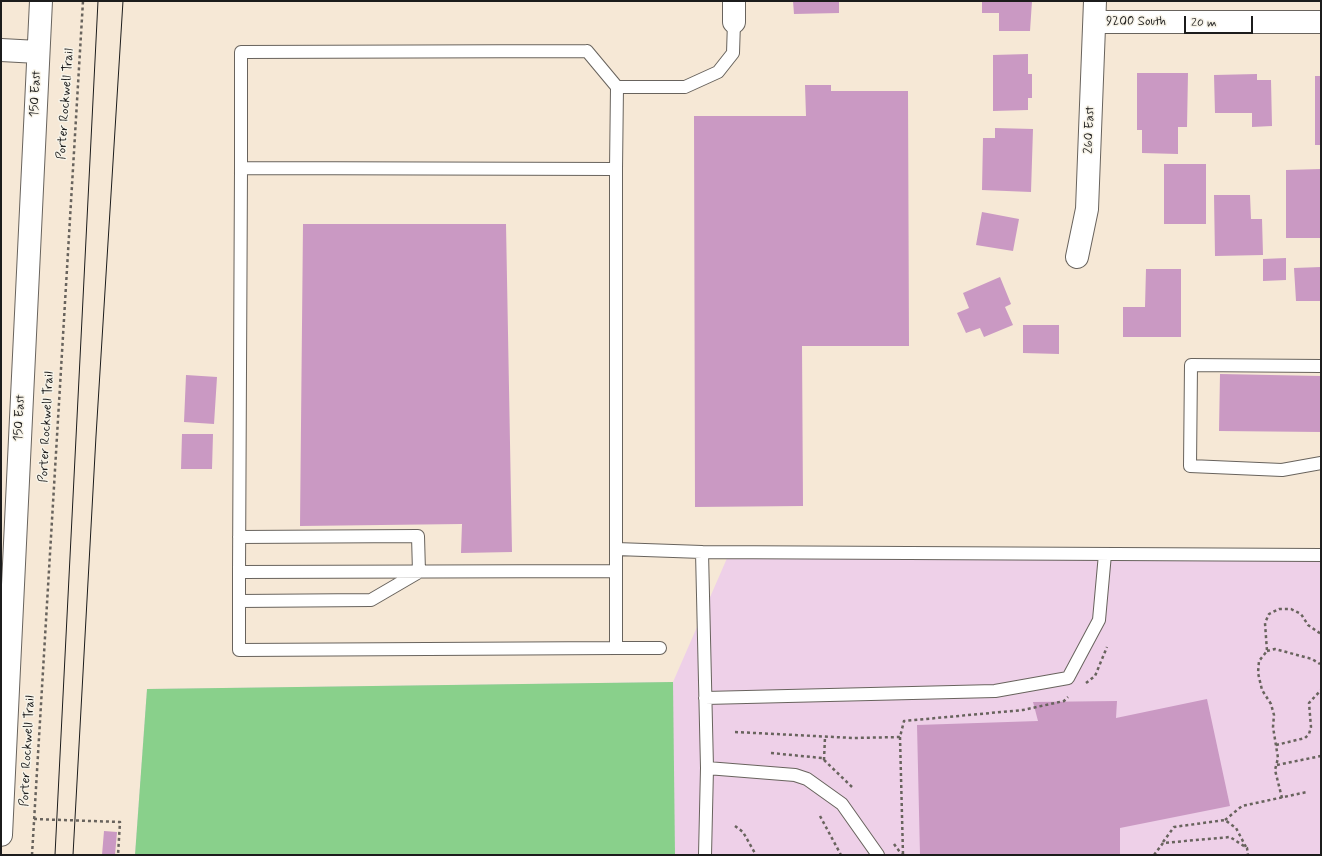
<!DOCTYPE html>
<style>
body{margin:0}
#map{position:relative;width:1322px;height:856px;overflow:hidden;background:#f6e8d6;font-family:Mynerve,sans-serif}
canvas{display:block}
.frame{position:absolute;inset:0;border:2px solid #1c1c1c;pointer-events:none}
.scale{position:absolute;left:1184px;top:16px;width:69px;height:18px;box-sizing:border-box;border:2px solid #1c1c1c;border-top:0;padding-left:5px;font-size:12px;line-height:14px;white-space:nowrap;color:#1c1c1c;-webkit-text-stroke:3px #f7f3e8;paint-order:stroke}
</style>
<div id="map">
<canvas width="1322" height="856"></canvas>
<div class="frame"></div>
<div class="scale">20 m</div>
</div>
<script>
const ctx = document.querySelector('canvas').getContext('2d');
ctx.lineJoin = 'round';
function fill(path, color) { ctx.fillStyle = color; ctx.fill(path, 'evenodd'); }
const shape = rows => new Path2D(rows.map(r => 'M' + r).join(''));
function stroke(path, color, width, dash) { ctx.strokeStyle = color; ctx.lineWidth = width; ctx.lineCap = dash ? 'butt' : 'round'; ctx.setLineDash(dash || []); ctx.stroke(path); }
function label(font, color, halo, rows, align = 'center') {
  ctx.font = font + ' Mynerve,sans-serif'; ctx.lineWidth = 3; ctx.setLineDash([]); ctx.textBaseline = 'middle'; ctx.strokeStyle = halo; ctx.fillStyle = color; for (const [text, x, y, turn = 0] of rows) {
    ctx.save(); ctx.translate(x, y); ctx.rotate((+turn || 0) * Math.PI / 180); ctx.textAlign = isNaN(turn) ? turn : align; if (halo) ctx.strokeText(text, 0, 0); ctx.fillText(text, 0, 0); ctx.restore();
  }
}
fill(shape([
 [1321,553,1321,855,135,855,147,689,673,682,728,556]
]), '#eed0e8');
fill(shape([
 [673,682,675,855,135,855,147,689]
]), '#89d08b');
fill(shape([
 [793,1,839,1,839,13,794,14],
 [982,1,1032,1,1030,31,999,31,999,13,982,13],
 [1028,54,1028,74,1032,74,1032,98,1028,98,1028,110,993,111,993,55],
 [1137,73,1188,73,1187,127,1178,127,1178,154,1142,153,1142,130,1137,130],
 [1257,74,1257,80,1271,80,1272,126,1252,127,1252,113,1215,113,1214,75],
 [1315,76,1321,76,1321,145,1315,145],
 [805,85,831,85,831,91,908,91,909,346,802,346,803,506,695,507,694,116,806,116],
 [995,128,1033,129,1031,192,982,190,983,138,995,138],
 [1164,164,1206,164,1206,224,1164,224],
 [1321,169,1321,238,1286,238,1286,170],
 [1214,195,1250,195,1251,219,1262,219,1263,255,1215,256],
 [982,212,1019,219,1013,251,976,245],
 [303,224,506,224,512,552,461,553,462,524,300,526],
 [1286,258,1286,280,1263,281,1263,259],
 [1321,267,1321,301,1296,301,1294,268],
 [1146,269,1181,269,1181,337,1123,337,1123,307,1145,307],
 [1000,277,1011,304,1005,307,1013,325,984,337,980,328,966,333,957,313,969,308,963,293],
 [1023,325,1059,325,1059,354,1023,353],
 [1220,374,1321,376,1321,432,1219,431],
 [186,375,217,377,214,424,184,422],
 [182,434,213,434,212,469,181,469],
 [1207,699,1230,806,1120,828,1120,855,920,855,917,725,1038,721,1033,702,1117,701,1116,718],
 [104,831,117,832,115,855,102,855]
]), '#ca99c3');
const service = shape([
 [587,51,617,87,616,169,241,168,241,52,587,51],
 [617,87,685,87,718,72,733,53,734,22],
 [616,169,616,549,702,552],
 [1321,366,1191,365,1190,466,1282,470,1321,463],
 [616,549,616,648,239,650,239,572,616,571],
 [239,572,241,168],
 [239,601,371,600,419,572,418,536,239,537],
 [616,648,660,648],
 [705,698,995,691,1068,678,1099,620,1105,554],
 [707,768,795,775,807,779,842,804,878,855],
 [705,855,707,768,702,552,1321,555]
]);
const minor = shape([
 [734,1,734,22],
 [1095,22,1321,22],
 [1,50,38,52],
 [1077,257,1087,209,1095,1],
 [1,835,41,1]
]);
stroke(service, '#68635d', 14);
stroke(minor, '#68635d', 24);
stroke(shape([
 [1267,651,1275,649,1312,659,1320,664],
 [1086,683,1095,676,1107,647],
 [735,732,854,738,900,737,904,721,1023,710,1064,701,1068,697],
 [900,737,903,855],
 [1276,745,1305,738,1309,734,1311,727,1309,703,1321,690],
 [771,753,822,758,852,787],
 [824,760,825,737],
 [1277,765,1321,756],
 [1282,798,1275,770,1278,758,1273,727,1274,715,1271,704,1262,690,1258,673,1259,661,1267,651,1265,623,1269,614,1279,609,1291,609,1301,614,1308,625,1321,634],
 [820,816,841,855],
 [34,819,120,822,118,855],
 [1225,820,1242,806,1307,792],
 [735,826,743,832,756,855],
 [1163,842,1174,827,1225,820,1236,828,1246,847],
 [894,844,902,855],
 [32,855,83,1],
 [1154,855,1163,843,1230,837,1247,848,1248,855]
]), '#68635d', 2.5, [3, 3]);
stroke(service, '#fff', 12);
stroke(minor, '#fff', 22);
stroke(shape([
 [55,855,98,1],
 [73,855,96,436,123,1]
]), '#1c1c1c', 1);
label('13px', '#1c1c1c', '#f7f3e8', [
 ["9200 South",1136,22],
 ["150 East",36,94,-87],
 ["Porter Rockwell Trail",66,104,-86],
 ["260 East",1090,130,-88],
 ["150 East",20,418,-87],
 ["Porter Rockwell Trail",47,427,-87],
 ["Porter Rockwell Trail",28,751,-87]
]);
</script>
